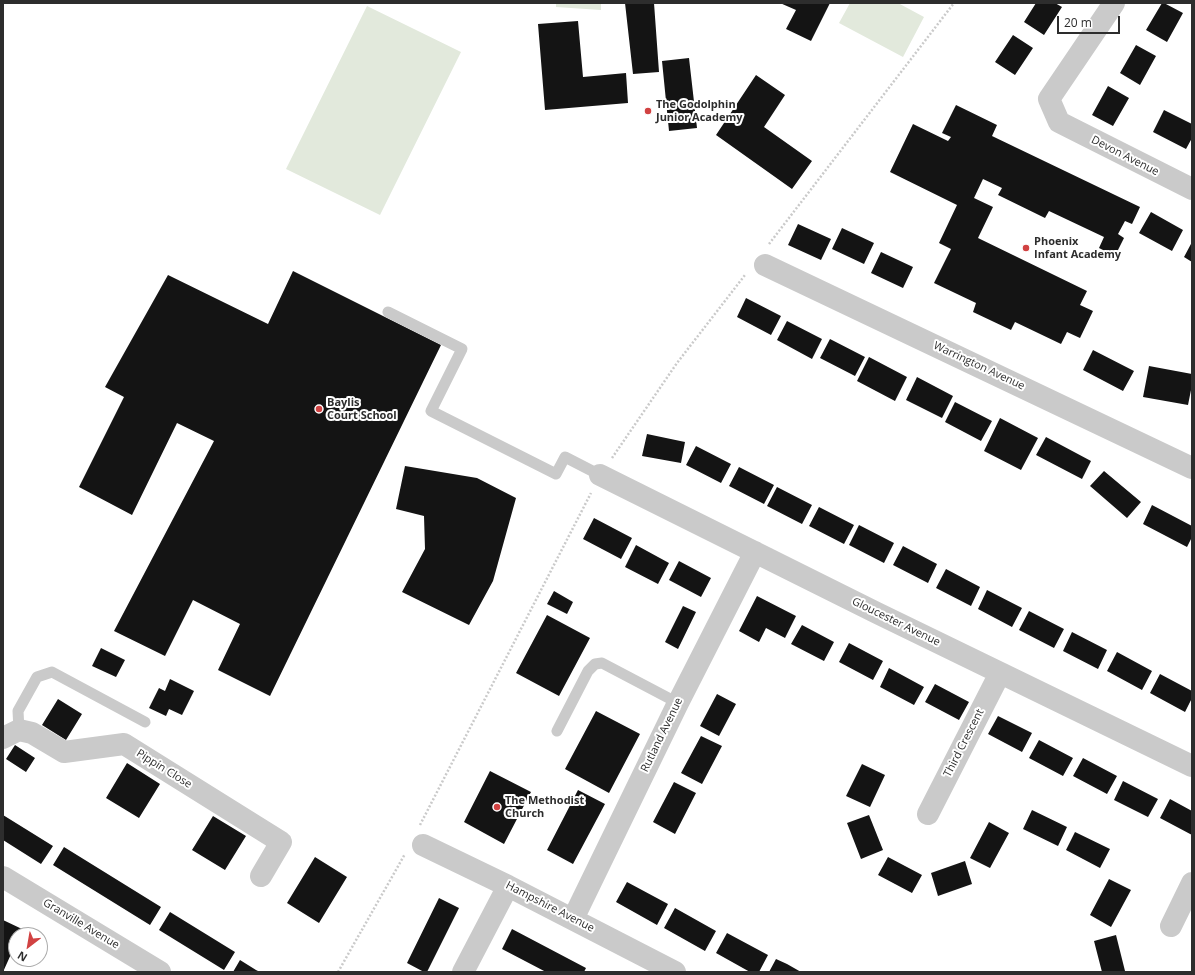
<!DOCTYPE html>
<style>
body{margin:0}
#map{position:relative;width:1195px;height:975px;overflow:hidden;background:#fff;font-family:"Open Sans",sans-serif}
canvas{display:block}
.frame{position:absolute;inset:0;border:4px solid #2d2d2d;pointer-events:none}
.north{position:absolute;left:8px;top:927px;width:40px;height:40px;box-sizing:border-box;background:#fff;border:1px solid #ababab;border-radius:50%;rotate:211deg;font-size:11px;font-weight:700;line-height:16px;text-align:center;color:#2d2d2d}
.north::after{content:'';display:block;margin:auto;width:14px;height:18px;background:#d14242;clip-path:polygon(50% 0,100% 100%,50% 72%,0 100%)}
.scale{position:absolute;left:1057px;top:16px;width:63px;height:18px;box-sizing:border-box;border:2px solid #2d2d2d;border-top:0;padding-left:5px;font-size:12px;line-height:14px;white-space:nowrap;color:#2d2d2d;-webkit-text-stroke:3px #fff;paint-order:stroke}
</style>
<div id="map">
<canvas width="1195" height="975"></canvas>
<div class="frame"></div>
<div class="north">N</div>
<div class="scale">20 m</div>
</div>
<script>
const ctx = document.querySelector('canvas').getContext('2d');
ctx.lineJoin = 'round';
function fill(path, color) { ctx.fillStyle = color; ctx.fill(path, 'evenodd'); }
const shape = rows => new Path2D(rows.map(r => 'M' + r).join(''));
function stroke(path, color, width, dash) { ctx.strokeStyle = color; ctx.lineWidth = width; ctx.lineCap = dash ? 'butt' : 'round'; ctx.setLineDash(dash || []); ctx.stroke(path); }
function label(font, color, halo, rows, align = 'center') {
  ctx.font = font + ' "Open Sans",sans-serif'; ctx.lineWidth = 4; ctx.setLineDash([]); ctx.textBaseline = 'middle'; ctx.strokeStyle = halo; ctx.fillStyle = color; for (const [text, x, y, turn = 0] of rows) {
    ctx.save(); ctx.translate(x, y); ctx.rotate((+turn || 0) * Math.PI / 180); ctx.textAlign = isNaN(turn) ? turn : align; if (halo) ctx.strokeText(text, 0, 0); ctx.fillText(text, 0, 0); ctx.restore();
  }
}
fill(shape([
 [556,3,601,3,601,10,556,7],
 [850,3,898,3,924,17,903,57,839,23],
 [367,6,461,52,380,215,286,169]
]), '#e2e9dc');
fill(shape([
 [625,3,654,3,659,72,633,74],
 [780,3,830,3,811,41,786,29,796,10],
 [1036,3,1055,3,1062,7,1044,35,1024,22],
 [1162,3,1164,3,1183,13,1167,42,1146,30],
 [578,21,583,77,626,73,628,103,545,110,538,24],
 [1013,35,1033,48,1015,75,995,62],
 [1136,45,1156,56,1140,85,1120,73],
 [689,58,697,128,669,131,662,61],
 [756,75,785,95,764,127,812,161,792,189,716,135],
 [1108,86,1129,98,1113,126,1092,115],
 [956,105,997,125,992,136,1140,207,1132,224,1125,221,1118,234,1124,238,1115,256,1099,248,1104,237,1049,211,1045,218,998,195,1002,188,983,179,974,198,993,207,978,238,1087,291,1080,305,1093,311,1080,338,1067,332,1061,344,1015,322,1011,330,973,312,976,303,934,283,951,249,939,243,957,205,890,172,913,124,948,141,951,137,942,133],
 [1164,110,1192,124,1192,138,1186,149,1153,132],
 [1151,212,1183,230,1172,251,1139,233],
 [798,224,831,239,821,260,788,245],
 [842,228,874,243,864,264,832,249],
 [1192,242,1192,262,1184,257],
 [881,252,913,267,903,288,871,273],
 [293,271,441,345,270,696,218,670,240,624,193,600,165,656,114,631,214,441,177,423,132,515,79,487,124,397,105,387,168,275,268,324],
 [746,298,781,316,771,335,737,317],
 [787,321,822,339,812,359,777,340],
 [830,339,865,357,855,376,820,358],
 [1093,350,1134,371,1123,391,1083,370],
 [869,357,907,377,895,401,857,381],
 [1149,366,1192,374,1192,385,1188,405,1143,397],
 [917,377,953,396,942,418,906,400],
 [955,402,992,421,981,441,945,422],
 [1000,418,1038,438,1021,470,984,451],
 [647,434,685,442,681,463,642,456],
 [1046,437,1091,461,1082,479,1036,455],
 [696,446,731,464,721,483,686,465],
 [405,466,477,478,516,498,493,581,469,625,402,592,425,549,424,516,396,509],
 [739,467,774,485,764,504,729,486],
 [1104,471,1141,502,1127,518,1090,486],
 [777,487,812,505,802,524,767,506],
 [1152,505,1192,526,1192,537,1187,547,1143,524],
 [819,507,854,525,844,544,809,526],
 [594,518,632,538,621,559,583,539],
 [859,525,894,543,884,563,849,545],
 [636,545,669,563,658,584,625,567],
 [903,546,937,564,928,583,893,565],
 [679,561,711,578,701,597,669,580],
 [946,569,980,587,971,606,936,588],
 [987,590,1022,608,1012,627,978,609],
 [554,591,573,602,567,614,547,604],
 [757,596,796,616,785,638,766,628,759,642,739,631],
 [683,606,696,612,678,649,665,642],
 [1029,611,1064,629,1054,648,1019,630],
 [547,615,590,638,559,696,516,673],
 [802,625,834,642,824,661,791,644],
 [1072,632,1107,650,1098,669,1063,651],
 [849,643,883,661,873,680,839,662],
 [101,648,125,660,116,677,92,666],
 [1117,652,1152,671,1142,690,1107,671],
 [889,668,924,687,914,705,880,687],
 [1160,674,1192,691,1192,698,1185,712,1150,693],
 [170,679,194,691,182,715,169,709,166,716,149,708,159,688,165,691],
 [935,684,969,702,959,720,925,702],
 [717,694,736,704,719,736,700,726],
 [58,699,82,714,66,740,42,725],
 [596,711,640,734,609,793,565,769],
 [998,716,1032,733,1022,752,988,734],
 [701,736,722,746,702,784,681,773],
 [1039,740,1073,758,1063,776,1029,758],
 [15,745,35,758,26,772,6,759],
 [1083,758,1117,776,1107,794,1073,776],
 [127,763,160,784,139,818,106,798],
 [862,764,885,775,870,807,846,796],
 [490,771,531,792,504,844,464,822],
 [1123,781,1158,799,1148,817,1114,800],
 [674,782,696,793,675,834,653,822],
 [578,790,605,804,573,864,547,850],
 [1170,799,1192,811,1192,835,1160,818],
 [1032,810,1067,827,1058,846,1023,829],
 [3,815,53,846,41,864,3,840],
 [869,815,883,850,861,859,847,823],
 [213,816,246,836,225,870,192,850],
 [989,822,1009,833,990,868,970,858],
 [1075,832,1110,849,1100,868,1066,850],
 [64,847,161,907,150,925,53,865],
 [315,857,347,877,319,923,287,903],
 [888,857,922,875,912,893,878,875],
 [965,861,972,884,938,896,931,873],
 [1109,879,1131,890,1111,927,1090,915],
 [627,882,668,904,657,925,616,902],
 [439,898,459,908,427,972,424,972,407,963],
 [675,908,716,931,705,951,664,928],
 [170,912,235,952,224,970,159,930],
 [3,920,22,929,20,935,16,935,16,943,3,972],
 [512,929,586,968,584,972,546,972,502,949],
 [727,933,768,955,759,972,750,972,716,953],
 [1116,935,1125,971,1119,972,1102,972,1094,941],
 [776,959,787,964,801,972,769,972],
 [240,960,256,970,260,972,233,972]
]), '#141414');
stroke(shape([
 [769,244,954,3],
 [612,458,677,363,745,275],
 [420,825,591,493],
 [338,972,405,854]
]), '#cacaca', 2.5, [2, 2]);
stroke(shape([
 [388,312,462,349,431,411,556,474,565,457,600,475],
 [19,730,18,711,37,677,52,672,145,722],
 [557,731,588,671,595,664,602,663,678,703]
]), '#cacaca', 11);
stroke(shape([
 [1114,3,1049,99,1059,122,1192,189],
 [765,265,1192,468],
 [600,475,877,613,1192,766],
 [3,738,19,730,32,733,64,752,124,744,281,842,261,876],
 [928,814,1000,673],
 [423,845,508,886,675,972],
 [3,877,160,972],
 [573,919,678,703,755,552],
 [1171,926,1192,883],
 [463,972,508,886]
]), '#cacaca', 22);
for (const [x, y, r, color] of [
 [648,111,4,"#d14242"],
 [1026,248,4,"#d14242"],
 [319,409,4,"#d14242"],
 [497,807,4,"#d14242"]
]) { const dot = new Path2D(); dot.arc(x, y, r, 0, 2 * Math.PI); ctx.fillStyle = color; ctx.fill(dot); stroke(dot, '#fff', 1.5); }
label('bold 11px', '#2d2d2d', '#fff', [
 ["The Godolphin",656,105],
 ["Junior Academy",656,118],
 ["Phoenix",1034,242],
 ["Infant Academy",1034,255],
 ["Baylis",327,403],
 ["Court School",327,416],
 ["The Methodist",505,801],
 ["Church",505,814]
], 'left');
label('11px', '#2d2d2d', '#fff', [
 ["Devon Avenue",1125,156,27],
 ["Warrington Avenue",979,366,25],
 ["Gloucester Avenue",896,622,26],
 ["Rutland Avenue",662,735,-64],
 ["Third Crescent",964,743,-63],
 ["Pippin Close",164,769,32],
 ["Hampshire Avenue",550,907,27],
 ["Granville Avenue",81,924,31]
]);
</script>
